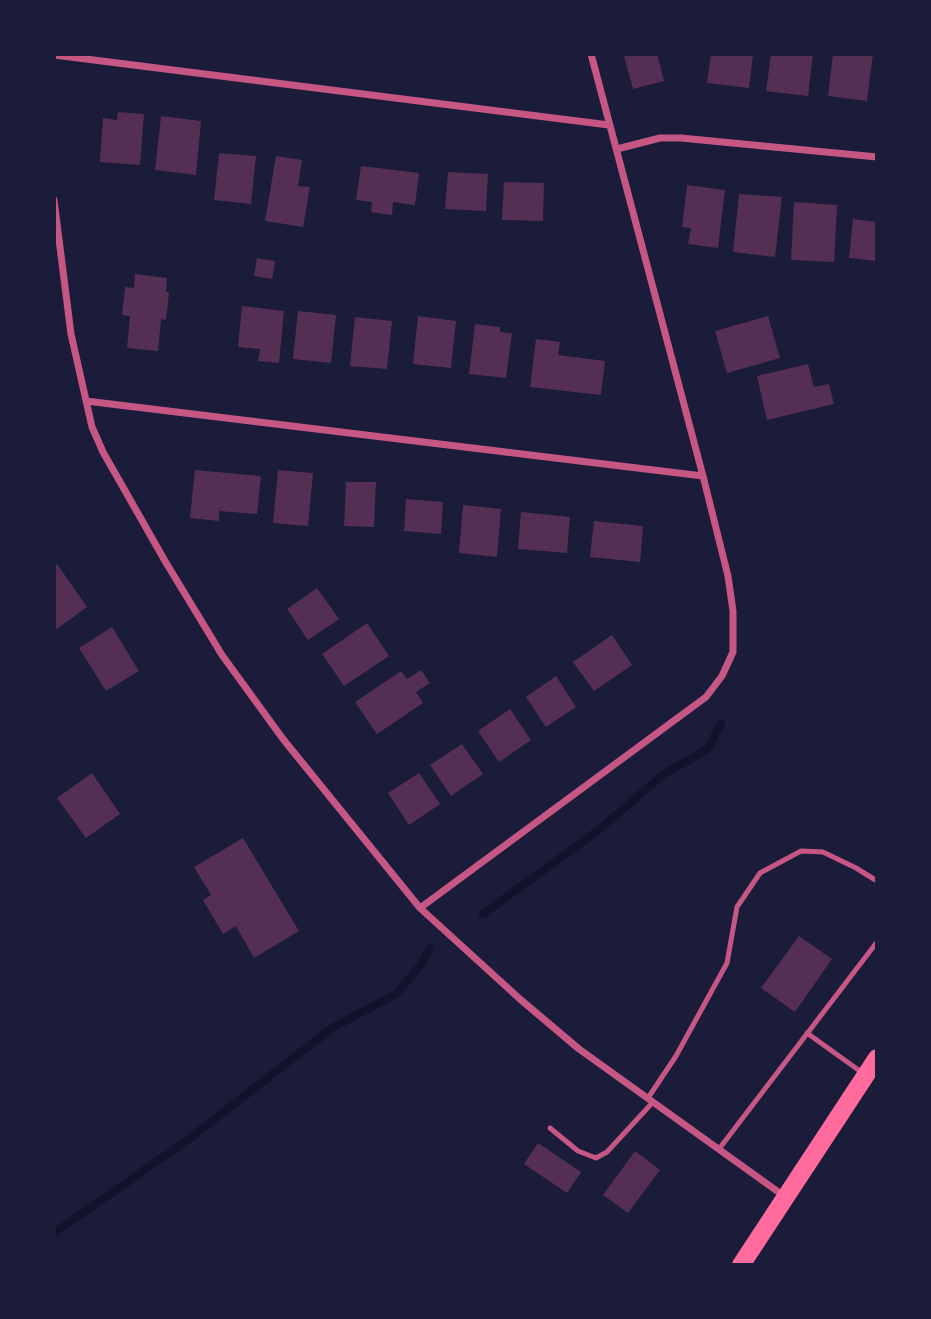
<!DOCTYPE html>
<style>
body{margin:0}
#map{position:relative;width:931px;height:1319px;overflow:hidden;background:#1b1b3a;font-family:"DM Sans",sans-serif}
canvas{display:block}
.frame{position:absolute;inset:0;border:56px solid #1b1b3a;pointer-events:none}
</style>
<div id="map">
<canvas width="931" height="1319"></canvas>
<div class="frame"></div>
</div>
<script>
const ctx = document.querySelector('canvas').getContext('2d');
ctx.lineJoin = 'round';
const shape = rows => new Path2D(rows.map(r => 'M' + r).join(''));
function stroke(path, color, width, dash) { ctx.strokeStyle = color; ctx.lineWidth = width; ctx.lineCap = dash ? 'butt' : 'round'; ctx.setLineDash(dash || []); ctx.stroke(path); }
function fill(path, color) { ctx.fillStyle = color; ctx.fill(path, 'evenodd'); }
stroke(shape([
 [483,914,600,829,664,774,708,749,721,723],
 [54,1233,189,1139,332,1028,396,994,420,966,430,948]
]), '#12122b', 8);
fill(shape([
 [629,54,657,54,664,81,633,89,624,56],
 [711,54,753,54,749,88,707,83],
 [771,54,813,54,808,96,766,91],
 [833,54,873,54,867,101,828,96],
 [118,112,144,114,140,165,100,162,103,118,117,120],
 [161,116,201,121,196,175,155,170],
 [219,153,256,156,251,204,214,200],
 [276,156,302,160,298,186,310,187,303,227,265,221],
 [361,166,419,173,415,205,393,202,392,215,371,212,372,202,356,200],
 [448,172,488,174,486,211,445,209],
 [504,182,544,183,543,221,502,220],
 [687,185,725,190,718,248,688,244,691,228,682,227],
 [739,194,782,197,775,257,733,252],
 [794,202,837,205,834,262,791,260],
 [853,219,877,222,877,261,849,258],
 [257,258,275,261,272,279,254,276],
 [135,274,167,278,166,292,169,292,166,320,161,319,158,351,127,348,130,316,122,315,125,287,134,288],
 [242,306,284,311,279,363,258,361,260,349,238,347],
 [298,311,336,315,331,363,293,359],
 [418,316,456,321,451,368,413,364],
 [768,316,780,358,727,373,715,331],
 [355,317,392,321,387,369,350,366],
 [475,324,500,327,500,332,512,333,506,378,469,374],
 [536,339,560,342,558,355,605,361,601,395,530,387],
 [808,364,814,387,829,384,834,404,767,420,757,376],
 [195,470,261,476,257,514,219,511,219,521,190,518],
 [278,470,313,473,308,526,273,523],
 [346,482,376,482,374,527,344,526],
 [406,499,443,502,441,534,404,531],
 [463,505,501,509,497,557,459,553],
 [521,512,570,517,567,553,518,549],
 [594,521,643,526,640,562,590,557],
 [57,564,87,607,54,631,54,566],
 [317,588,339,619,308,640,287,609],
 [367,623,389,656,344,686,322,654],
 [112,627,139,671,106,691,79,648],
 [612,635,632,665,594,691,573,662],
 [421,670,430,683,416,692,423,703,377,734,355,702,401,671,407,679],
 [556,676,576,707,546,727,526,697],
 [510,709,531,740,499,762,478,731],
 [462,744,483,774,451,796,430,765],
 [92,773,120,814,86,838,57,798],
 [419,773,440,804,409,825,388,793],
 [243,838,299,931,254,958,236,926,223,934,203,900,211,895,194,867],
 [799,936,832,959,795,1012,761,988],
 [538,1143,581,1172,567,1193,524,1164],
 [635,1151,660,1170,628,1213,603,1195]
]), '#542f53');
stroke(shape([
 [807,1033,864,1074],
 [648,1098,676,1056,727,963,737,907,760,873,801,851,823,852,856,868,877,881],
 [550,1128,578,1151,596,1158,607,1152,653,1102],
 [719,1149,877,942]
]), '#c65784', 5);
stroke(shape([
 [54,55,609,125],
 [617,149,660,138,681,138,877,157],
 [54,200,71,334,92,427,103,452,165,561,222,655,283,739,420,908,521,1000,579,1049,784,1196],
 [86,401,703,476],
 [420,908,706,697,722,676,733,652,733,611,728,576,703,476,591,54]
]), '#c65784', 7);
stroke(shape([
 [741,1265,877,1058]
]), '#ff6b9d', 18);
</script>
